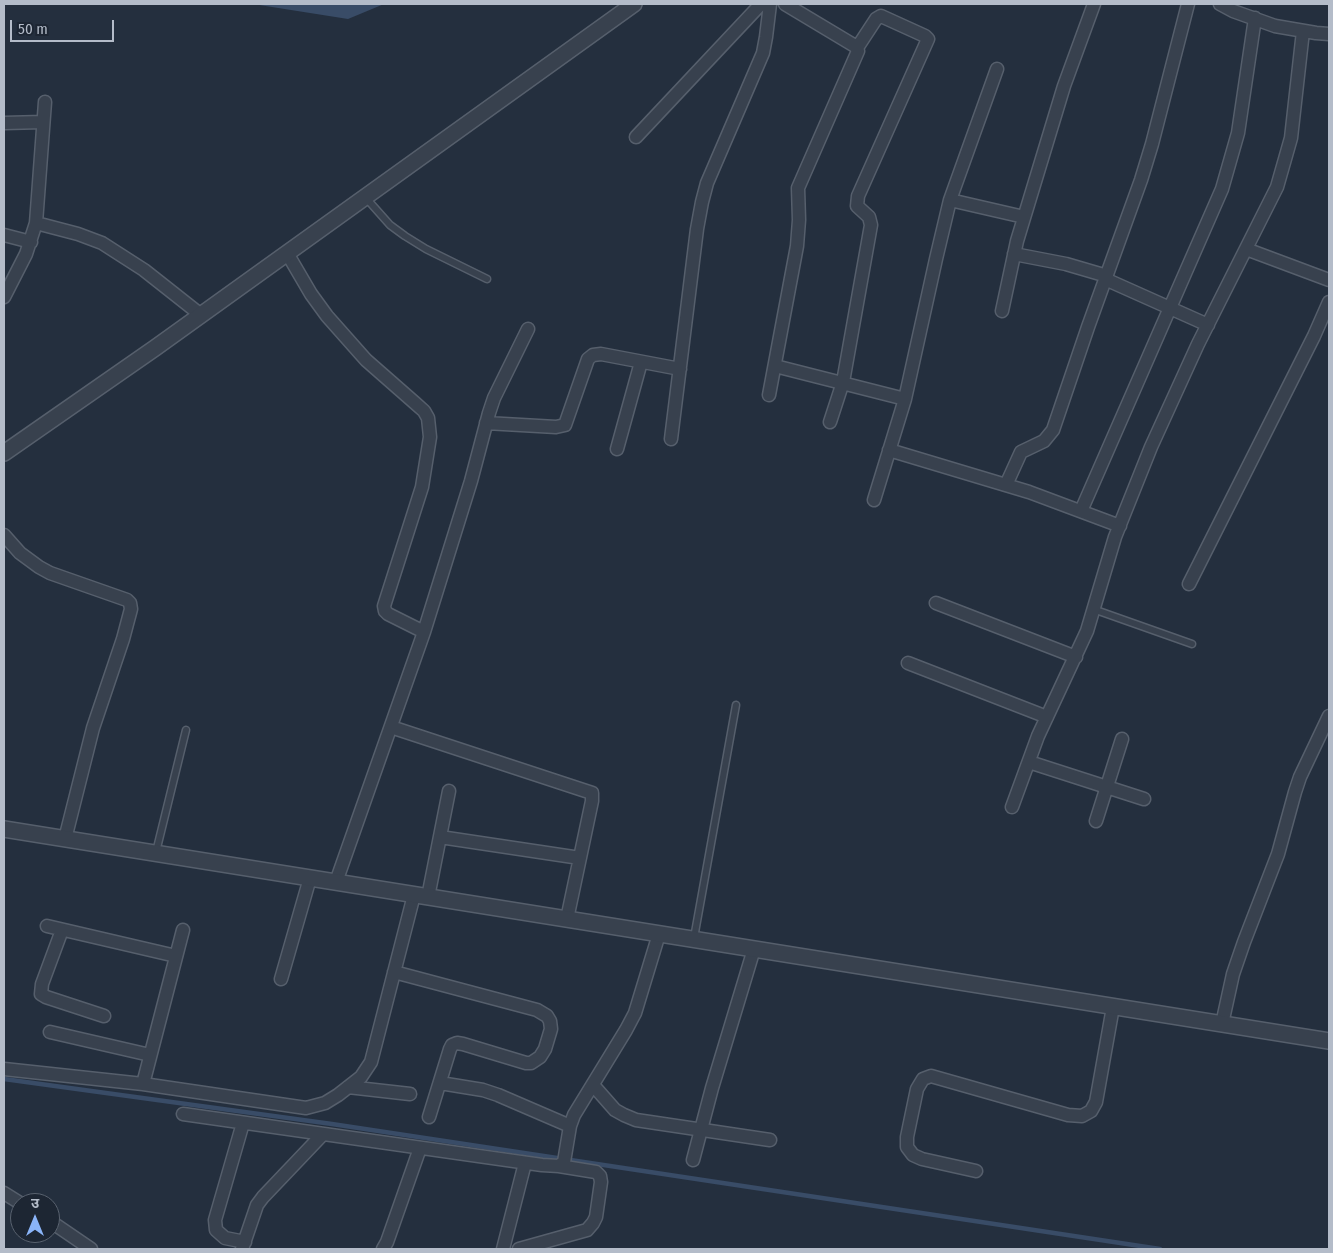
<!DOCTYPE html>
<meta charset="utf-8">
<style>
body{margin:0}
#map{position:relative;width:1333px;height:1253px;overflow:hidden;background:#242f3e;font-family:"Fira Sans Condensed","Noto Sans Devanagari",sans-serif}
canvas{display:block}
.frame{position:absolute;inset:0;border:5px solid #b4bcc9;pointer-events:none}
.north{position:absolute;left:10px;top:1193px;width:50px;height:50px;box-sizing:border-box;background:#1d2633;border:1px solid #59626f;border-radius:50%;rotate:0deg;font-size:14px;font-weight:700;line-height:20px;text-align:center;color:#b4bcc9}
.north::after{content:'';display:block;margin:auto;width:18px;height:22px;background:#8ab4f8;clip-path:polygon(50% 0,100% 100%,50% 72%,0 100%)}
.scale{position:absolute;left:10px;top:20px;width:104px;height:22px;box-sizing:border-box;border:2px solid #b4bcc9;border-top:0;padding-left:6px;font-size:15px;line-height:18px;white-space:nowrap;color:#b4bcc9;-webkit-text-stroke:4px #1d2633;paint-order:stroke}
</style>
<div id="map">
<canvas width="1333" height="1253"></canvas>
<div class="frame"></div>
<div class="north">उ</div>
<div class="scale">50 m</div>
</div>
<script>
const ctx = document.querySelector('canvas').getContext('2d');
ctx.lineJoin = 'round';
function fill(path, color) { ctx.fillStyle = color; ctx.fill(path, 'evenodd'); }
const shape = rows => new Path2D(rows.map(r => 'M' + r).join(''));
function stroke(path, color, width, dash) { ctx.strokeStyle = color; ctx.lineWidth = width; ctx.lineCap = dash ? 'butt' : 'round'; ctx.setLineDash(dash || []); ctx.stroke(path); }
fill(shape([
 [253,4,384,4,348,19]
]), '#394c67');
stroke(shape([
 [4,1079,332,1124,1160,1249]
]), '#394c67', 4.5);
const service = shape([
 [366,198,390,225,405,236,426,249,487,279],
 [1093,609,1192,644],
 [156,852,186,730],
 [694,938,736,705]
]);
const minor = shape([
 [1220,4,1233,11,1275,26,1316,33,1329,34],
 [4,123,43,122],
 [636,137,761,4],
 [950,200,1024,217],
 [36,223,78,234,102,243,144,270,201,315],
 [4,235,31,242],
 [1246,249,1329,280],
 [287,253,311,294,327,316,366,360,415,403,424,411,428,418,430,437,422,487,384,606,385,611,388,614,424,632],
 [1014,254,1066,264,1107,276],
 [1105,279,1208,325],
 [4,297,26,254,36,223,45,102],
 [1002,311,1017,241,1064,86,1094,4],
 [775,366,905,399],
 [769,395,797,246,799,220,798,188,858,51,855,46,785,4],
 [830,422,843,382,871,225,869,217,857,206,858,196,928,39,925,36,881,16,876,19,857,48],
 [486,423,556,427,565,425,588,359,593,355,601,354,680,369],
 [671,439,697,229,702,202,707,183,763,53,766,37,770,4],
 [617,449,641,362],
 [889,450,1029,492,1120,526],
 [1006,485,1021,452,1044,441,1053,430,1088,327,1141,180,1152,144,1188,4],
 [874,500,905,399,936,259,950,200,997,69],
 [1081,511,1222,189,1238,133,1255,18],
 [4,535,20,553,39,567,50,573,127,600,130,603,131,609,123,639,93,728,65,839],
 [1189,584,1314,336,1329,302],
 [936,603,1076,657],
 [908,663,1047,717],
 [391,727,592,793,592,801,567,919],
 [1029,762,1144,799],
 [1012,807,1038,736,1087,631,1115,537,1151,447,1198,344,1277,187,1291,138,1303,31],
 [1096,821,1122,739],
 [440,837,580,858],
 [336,882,424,632,471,481,489,413,494,398,528,329],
 [428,897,449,791],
 [47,926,176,956],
 [62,930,42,984,41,994,46,997,104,1016],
 [394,972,537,1010,547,1016,550,1021,551,1029,545,1049,540,1057,531,1063,526,1063,463,1044,457,1043,452,1045,450,1049,429,1117],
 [281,979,310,878],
 [1222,1024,1233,974,1244,942,1278,854,1295,792,1300,777,1329,716],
 [50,1032,150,1055],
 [4,1069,143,1084,306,1108,325,1103,338,1095,361,1077,371,1062,414,895],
 [440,1083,483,1090,498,1095,570,1126],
 [143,1084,183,930],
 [593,1085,615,1110,624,1115,636,1120,770,1140],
 [348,1087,410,1094],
 [183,1114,542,1165,559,1166,564,1162,570,1126,574,1115,626,1030,635,1013,659,934],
 [243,1123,215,1220,216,1230,225,1238,245,1242],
 [693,1160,712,1088,754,949],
 [976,1171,922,1159,913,1155,907,1147,907,1137,917,1089,923,1079,931,1076,1068,1115,1082,1116,1091,1111,1096,1102,1113,1007],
 [4,1193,20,1203],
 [50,1221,91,1249],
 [242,1249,257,1205,263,1197,323,1134],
 [383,1249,387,1242,420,1148],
 [503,1249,525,1163],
 [519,1249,587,1230,593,1223,596,1217,601,1182,600,1176,596,1172,559,1166]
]);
const tertiary = shape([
 [4,453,155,348,634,4],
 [4,829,1329,1041]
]);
stroke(service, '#565f6c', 9);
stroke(minor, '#565f6c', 15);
stroke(tertiary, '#565f6c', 18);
stroke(service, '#38414e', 6);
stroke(minor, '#38414e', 12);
stroke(tertiary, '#38414e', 15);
</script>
